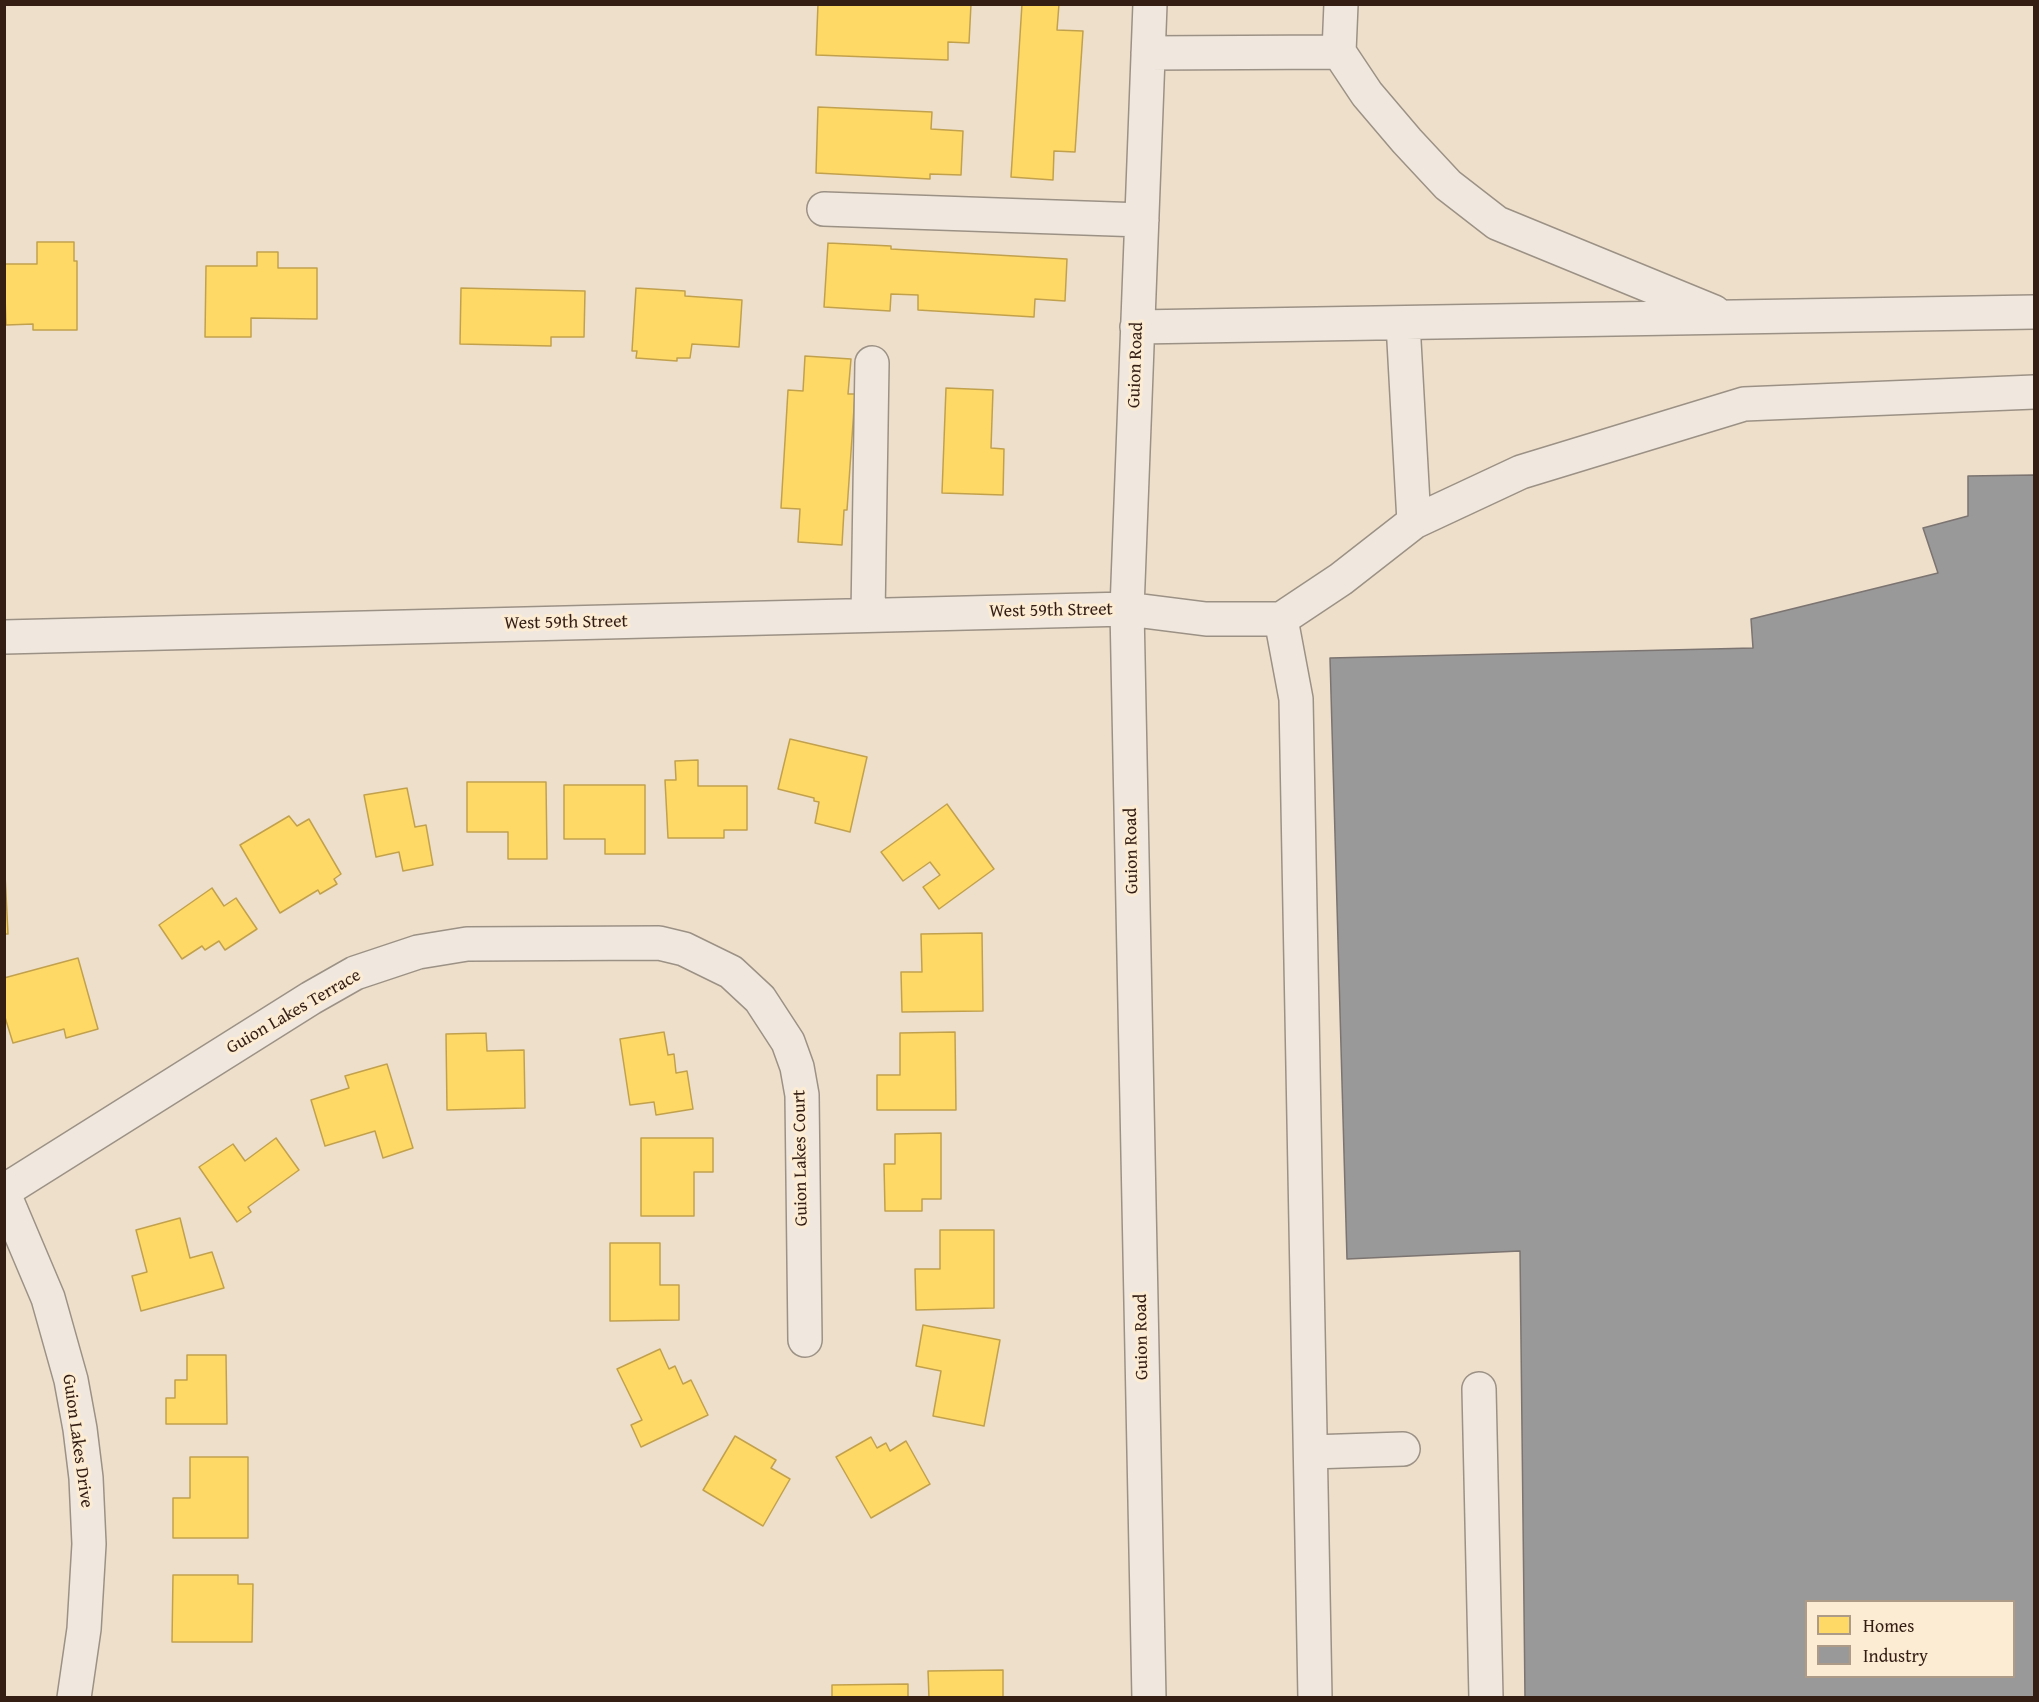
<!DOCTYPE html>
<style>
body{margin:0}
#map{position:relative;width:2039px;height:1702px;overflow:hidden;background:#eedfcb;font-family:"Gentium Book Plus",serif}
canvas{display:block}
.frame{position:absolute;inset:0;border:6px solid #341e14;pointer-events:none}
.legend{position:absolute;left:1805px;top:1600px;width:210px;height:78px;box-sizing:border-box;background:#fdecd4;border:2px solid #ad9a87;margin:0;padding:8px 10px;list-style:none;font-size:18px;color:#341e14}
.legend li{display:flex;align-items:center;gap:12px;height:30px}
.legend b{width:30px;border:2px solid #ad9a87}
</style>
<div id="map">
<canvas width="2039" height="1702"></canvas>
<div class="frame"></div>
<ul class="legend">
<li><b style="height:16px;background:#ffd966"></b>Homes</li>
<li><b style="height:16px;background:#999"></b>Industry</li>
</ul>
</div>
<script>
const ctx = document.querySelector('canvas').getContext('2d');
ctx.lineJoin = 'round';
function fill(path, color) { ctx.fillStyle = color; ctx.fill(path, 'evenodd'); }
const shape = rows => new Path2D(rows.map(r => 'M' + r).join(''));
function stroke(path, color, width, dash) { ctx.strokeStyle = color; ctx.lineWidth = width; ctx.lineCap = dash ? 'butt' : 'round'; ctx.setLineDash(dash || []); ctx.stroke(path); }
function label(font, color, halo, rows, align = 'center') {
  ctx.font = font + ' "Gentium Book Plus",serif'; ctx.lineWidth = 6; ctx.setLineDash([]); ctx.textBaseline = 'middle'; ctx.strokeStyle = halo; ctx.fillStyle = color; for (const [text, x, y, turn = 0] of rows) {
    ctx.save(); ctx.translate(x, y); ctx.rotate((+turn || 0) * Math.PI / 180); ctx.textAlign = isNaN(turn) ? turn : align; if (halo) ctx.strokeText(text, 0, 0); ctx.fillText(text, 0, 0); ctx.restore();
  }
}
const homes = shape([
 [818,4,971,4,969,43,948,42,948,60,816,55,818,4],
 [1022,4,1059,4,1057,30,1083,31,1075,152,1054,151,1053,180,1011,177,1022,4],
 [818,107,932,112,931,129,963,131,961,175,930,174,930,179,816,173,818,107],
 [37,242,74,242,74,261,77,261,77,330,33,330,33,324,6,325,4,264,37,264,37,242],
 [828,243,891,246,891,249,1067,259,1065,301,1035,299,1034,317,918,310,918,295,891,294,890,311,824,307,828,243],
 [257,252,278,252,278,268,317,268,317,319,251,318,251,337,205,337,206,266,257,266,257,252],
 [461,288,585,291,584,337,551,337,551,346,460,344,461,288],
 [636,288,685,291,685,296,742,300,739,347,692,344,690,358,677,358,677,361,636,358,637,351,632,351,636,288],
 [805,356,851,359,848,394,855,394,847,510,844,510,842,545,798,542,800,509,781,508,788,390,803,391,805,356],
 [946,388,993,390,991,448,1004,449,1003,495,942,493,946,388],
 [790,739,867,757,850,832,815,823,819,802,814,801,814,798,778,789,790,739],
 [698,760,698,786,747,786,747,830,724,830,724,838,668,838,665,780,676,780,675,761,698,760],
 [467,782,546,782,547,859,508,859,508,832,467,832,467,782],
 [564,785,645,785,645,854,605,854,605,839,564,839,564,785],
 [407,788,415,827,426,825,433,865,403,871,399,852,376,857,364,795,407,788],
 [947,804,994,869,939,909,923,887,940,875,930,862,903,881,881,852,947,804],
 [289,816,297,826,309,819,341,874,334,879,337,884,320,894,318,890,280,913,240,845,289,816],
 [4,854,8,934,4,934,4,854],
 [212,888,224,906,236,898,257,929,225,950,219,941,205,950,202,946,182,959,159,925,212,888],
 [982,933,983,1011,902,1012,901,972,922,972,921,934,982,933],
 [78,958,98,1029,66,1038,64,1029,13,1043,4,1014,4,978,78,958],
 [664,1032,668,1055,674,1054,676,1073,687,1071,693,1109,656,1115,654,1102,630,1105,620,1039,664,1032],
 [955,1032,956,1110,877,1110,877,1075,900,1075,900,1033,955,1032],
 [486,1033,487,1051,524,1050,525,1108,447,1110,446,1034,486,1033],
 [387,1064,413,1148,383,1158,375,1131,325,1146,311,1100,349,1088,345,1076,387,1064],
 [941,1133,941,1199,922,1199,922,1211,885,1211,884,1164,895,1164,895,1134,941,1133],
 [276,1138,299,1170,248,1207,251,1212,237,1222,199,1167,233,1144,245,1161,276,1138],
 [641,1138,713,1138,713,1172,694,1172,694,1216,641,1216,641,1138],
 [180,1218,190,1258,212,1252,224,1288,141,1311,132,1276,147,1272,136,1230,180,1218],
 [940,1230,994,1230,994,1308,916,1310,915,1269,940,1269,940,1230],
 [610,1243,660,1243,660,1285,679,1285,679,1320,610,1321,610,1243],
 [923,1325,1000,1340,984,1426,933,1416,941,1371,916,1366,923,1325],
 [660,1349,669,1369,675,1366,683,1384,691,1380,708,1415,641,1447,631,1425,642,1420,617,1369,660,1349],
 [187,1355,226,1355,227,1424,166,1424,166,1398,175,1398,175,1380,187,1380,187,1355],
 [735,1436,776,1460,771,1468,790,1479,763,1526,703,1490,735,1436],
 [871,1437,877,1448,886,1443,890,1451,906,1441,930,1484,871,1518,836,1457,871,1437],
 [190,1457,248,1457,248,1538,173,1538,173,1498,190,1498,190,1457],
 [173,1575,238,1575,238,1584,253,1584,252,1642,172,1642,173,1575],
 [1003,1670,1003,1698,929,1698,928,1671,1003,1670],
 [908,1684,908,1698,832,1698,832,1685,908,1684]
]);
fill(homes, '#ffd966');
stroke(homes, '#c2a14d', 1.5);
const industry = shape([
 [2034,475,2034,1698,1525,1698,1520,1251,1347,1259,1330,658,1753,648,1751,619,1938,573,1923,528,1968,516,1968,476,2034,475],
 [1806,1602,2014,1602,2014,1676,1806,1676,1806,1602]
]);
fill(industry, '#999');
stroke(industry, '#7b7471', 1.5);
const minor = shape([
 [1339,52,1367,94,1407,141,1448,185,1497,223,1714,312],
 [1148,53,1339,52,1341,4],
 [824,209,1142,220],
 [1403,323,1414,522],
 [1137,327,2034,312],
 [868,615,872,363],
 [1281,619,1296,699,1315,1698],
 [4,637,1127,609,1206,619,1281,619,1341,579,1414,522,1521,472,1744,404,2034,392],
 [4,1191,311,998,355,973,418,952,467,944,659,943,684,949,731,972,760,999,788,1042,797,1067,802,1095,805,1340],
 [4,1194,48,1298,71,1380,80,1429,86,1478,89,1544,84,1629,74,1698],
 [1479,1389,1486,1698],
 [1311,1452,1403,1449],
 [1149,1698,1127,609,1150,4]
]);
stroke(minor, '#9c9185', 36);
stroke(minor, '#f0e8de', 33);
label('18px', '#341e14', '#fdecd4', [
 ["Guion Road",1136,365,-88],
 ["West 59th Street",1051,611,-1],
 ["West 59th Street",566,623,-1],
 ["Guion Road",1132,851,-91],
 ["Guion Lakes Terrace",294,1012,-30],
 ["Guion Lakes Court",801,1158,-91],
 ["Guion Road",1142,1337,-91],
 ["Guion Lakes Drive",77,1441,82]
]);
</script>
